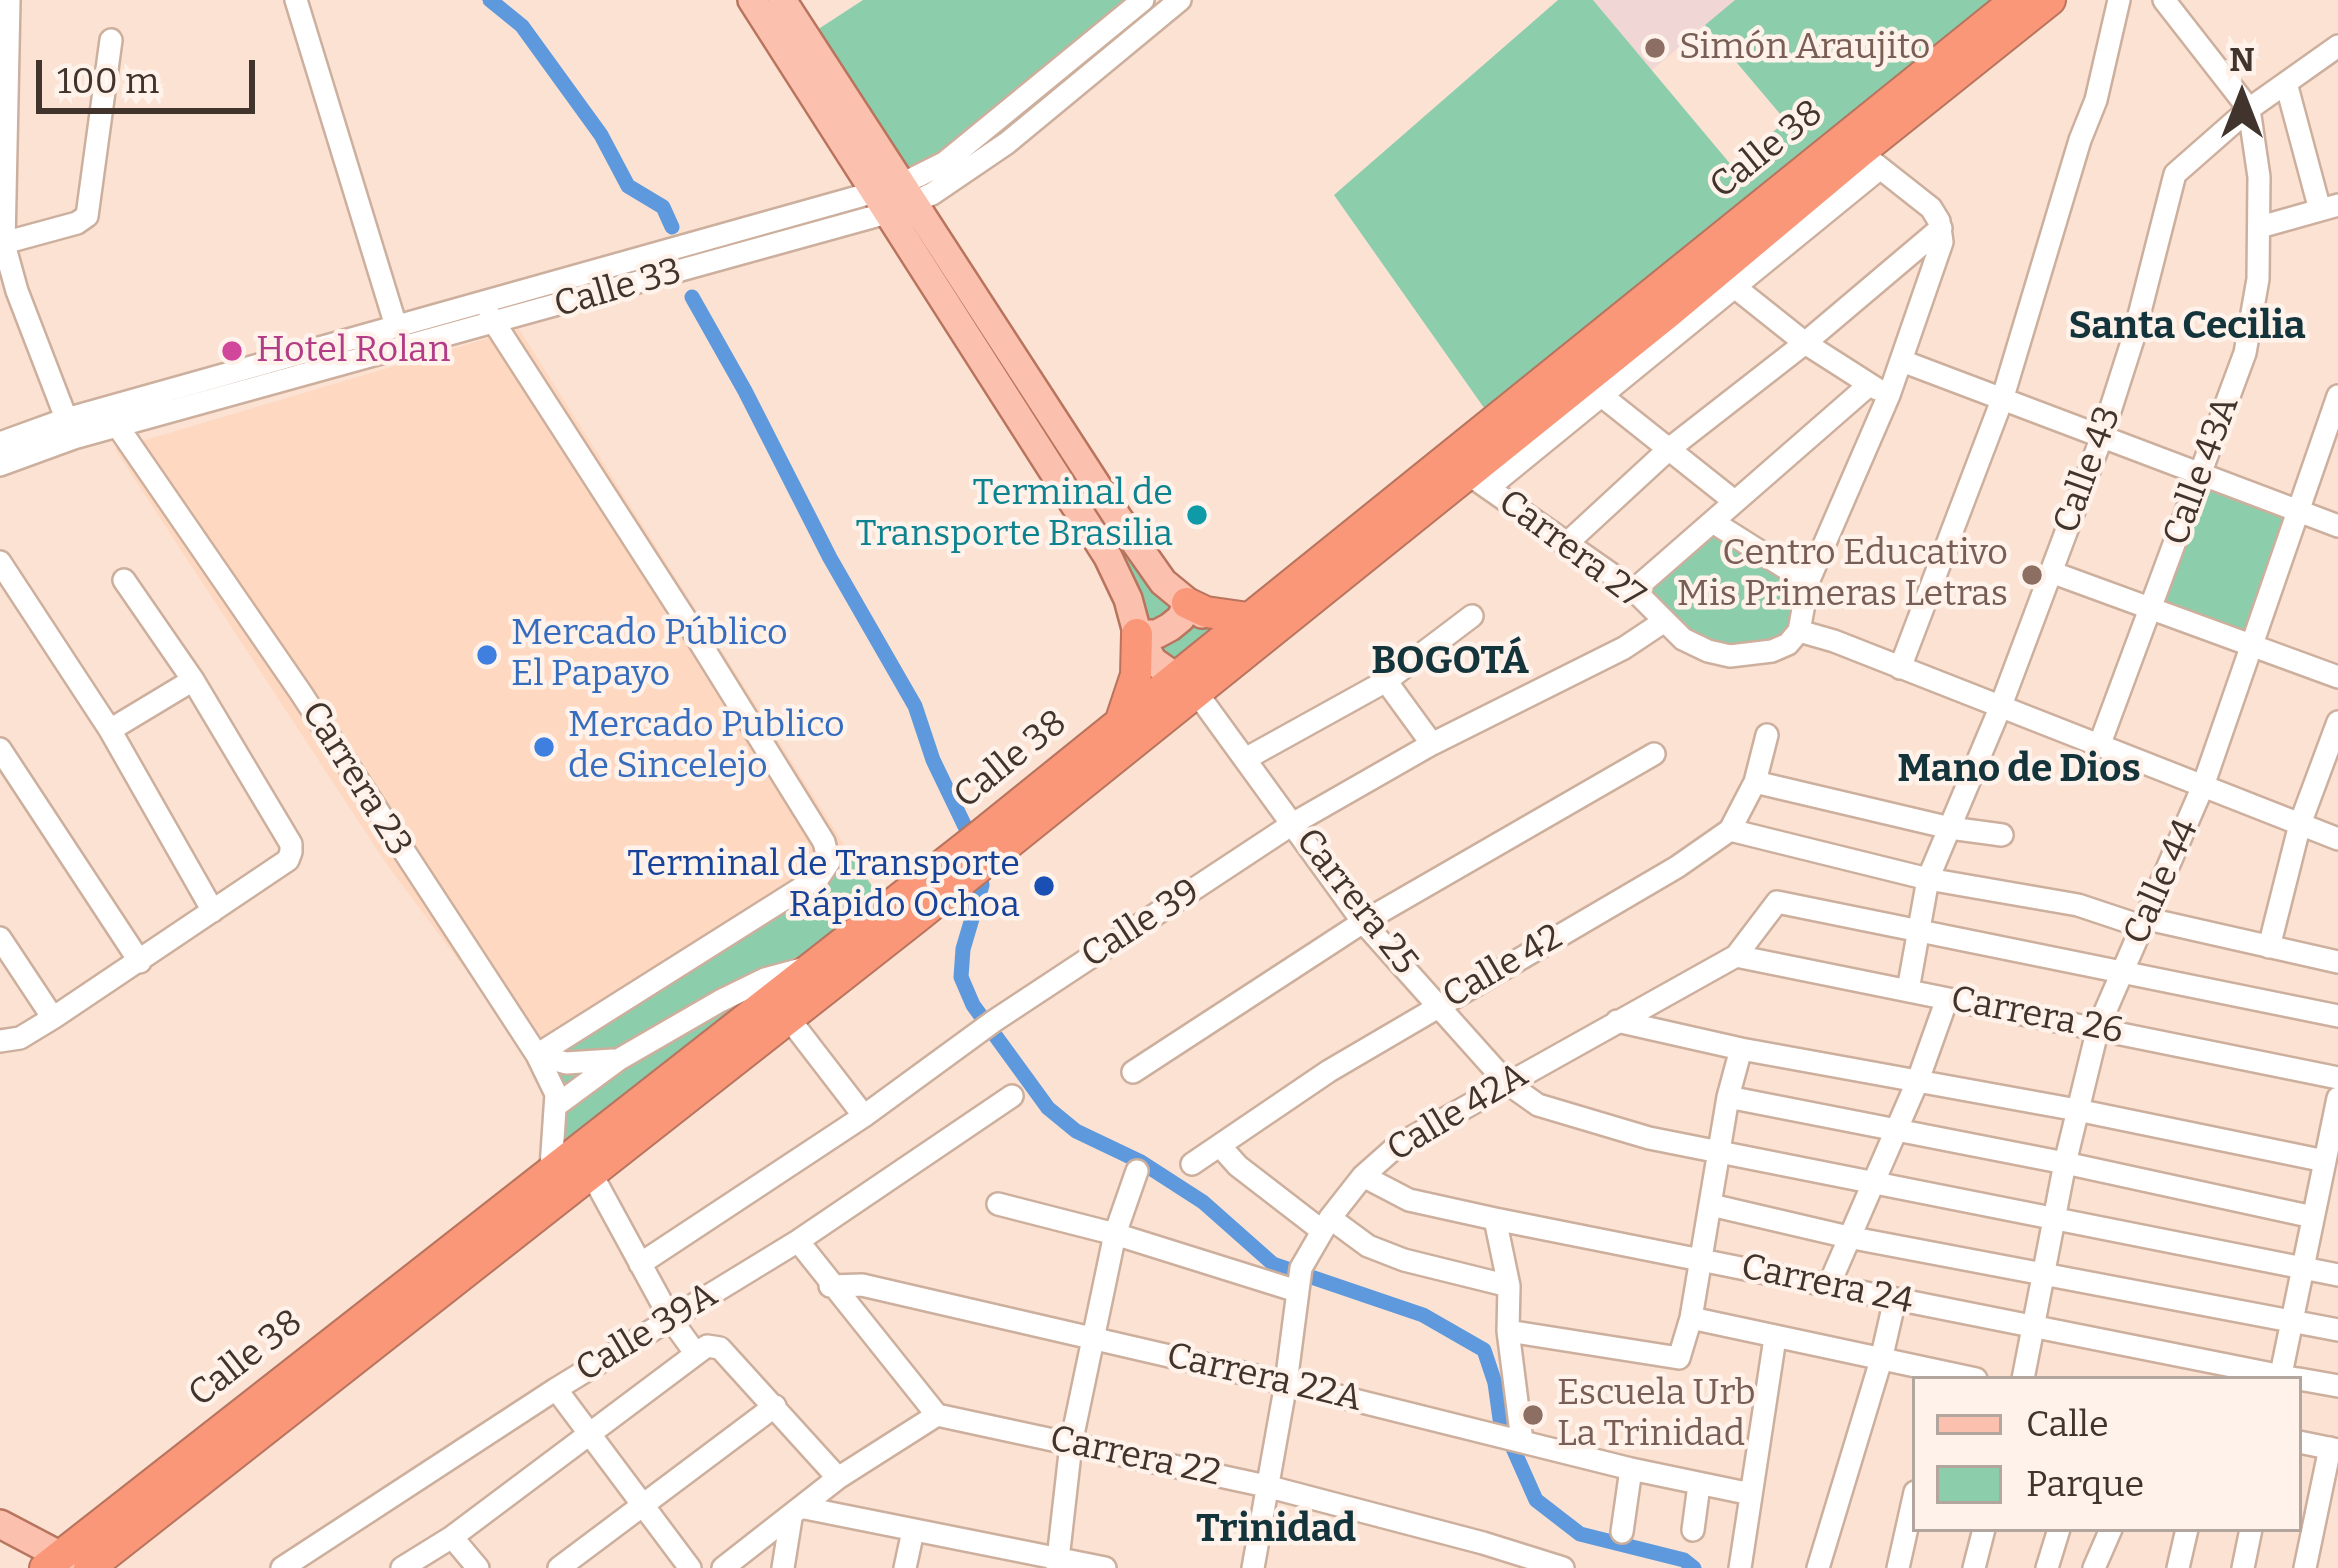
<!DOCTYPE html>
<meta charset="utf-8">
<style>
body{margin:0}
#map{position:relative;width:2338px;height:1568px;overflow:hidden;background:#fbe2d3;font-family:Bitter,serif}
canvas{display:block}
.legend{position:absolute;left:1912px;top:1376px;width:390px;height:156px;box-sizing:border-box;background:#fff2ea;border:3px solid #b3a69e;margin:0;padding:15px 21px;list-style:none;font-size:36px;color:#40342d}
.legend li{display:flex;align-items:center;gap:24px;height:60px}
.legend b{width:60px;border:3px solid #b3a69e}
.north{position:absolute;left:2182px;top:36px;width:120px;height:120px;-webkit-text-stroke:9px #fff2ea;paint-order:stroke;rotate:0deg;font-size:33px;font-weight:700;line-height:48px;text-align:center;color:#40342d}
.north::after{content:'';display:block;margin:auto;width:42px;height:54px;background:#40342d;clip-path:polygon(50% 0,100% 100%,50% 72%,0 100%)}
.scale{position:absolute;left:36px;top:60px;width:219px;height:54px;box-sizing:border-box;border:6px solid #40342d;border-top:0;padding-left:15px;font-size:36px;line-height:42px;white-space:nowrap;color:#40342d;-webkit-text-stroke:9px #fff2ea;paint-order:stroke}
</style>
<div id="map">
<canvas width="2338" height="1568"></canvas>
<ul class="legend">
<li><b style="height:15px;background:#fcc1ae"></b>Calle</li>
<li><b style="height:33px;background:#8ccdac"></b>Parque</li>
</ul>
<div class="north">N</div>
<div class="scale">100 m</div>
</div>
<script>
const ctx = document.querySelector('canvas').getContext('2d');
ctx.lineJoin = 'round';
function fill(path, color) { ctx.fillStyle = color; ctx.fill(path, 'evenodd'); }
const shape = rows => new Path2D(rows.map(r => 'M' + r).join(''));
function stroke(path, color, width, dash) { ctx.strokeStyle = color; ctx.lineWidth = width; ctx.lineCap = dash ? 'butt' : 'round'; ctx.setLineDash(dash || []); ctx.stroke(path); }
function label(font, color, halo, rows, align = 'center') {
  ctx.font = font + ' Bitter,serif'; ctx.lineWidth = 9; ctx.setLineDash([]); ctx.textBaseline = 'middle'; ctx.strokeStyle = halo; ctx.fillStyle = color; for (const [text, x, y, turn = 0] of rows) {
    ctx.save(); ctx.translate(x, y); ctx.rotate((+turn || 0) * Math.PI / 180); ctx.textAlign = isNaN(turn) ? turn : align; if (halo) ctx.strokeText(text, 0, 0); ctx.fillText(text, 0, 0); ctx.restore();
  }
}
fill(shape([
 [519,329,860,870,539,1068,385,862,115,449]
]), '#fed8c1');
fill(shape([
 [1593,0,1735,0,1651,71]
]), '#f1d6d6');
fill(shape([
 [863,0,1143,0,900,185,809,42,820,28],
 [1558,0,1593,0,1732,166,1786,121,1705,25,1735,0,2016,0,1494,422,1334,195],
 [1086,467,1219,642,1169,682,1058,485],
 [2202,475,2298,512,2253,645,2152,608],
 [1713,522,1808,582,1788,644,1708,651,1634,590],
 [853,859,887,907,551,1168,557,1105,537,1055]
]), '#8ccdac');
stroke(shape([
 [490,0,522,26,601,135,628,186,663,207,672,227],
 [692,297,745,391,830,558,915,706,933,760,973,843],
 [979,866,982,885,963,949,961,977,973,1005,1048,1108,1076,1131,1141,1162,1203,1202,1273,1264,1423,1315,1484,1350,1495,1383,1500,1419,1536,1500,1580,1534,1684,1560,1694,1568]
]), '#5d99dc', 15);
const minor = shape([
 [9,0,4,244,17,291,71,431],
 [296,0,396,326],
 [2286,83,2320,210],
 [2260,227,2338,205],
 [0,244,77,223,87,216,111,40],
 [1736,288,1805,343,1877,389],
 [490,316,686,620,824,842,829,862,819,877,537,1055],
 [1902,361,2338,526],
 [1602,396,1734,501],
 [112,418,301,693,537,1055,556,1094,551,1168],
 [0,443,66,419,900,185,944,163,1143,0],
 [0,465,74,438,887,213,932,194,1007,143,1180,0],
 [1468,474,1634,590,1683,639,1708,651,1730,656,1772,651,1788,644,1799,631,1834,641,2338,839],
 [1488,488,1879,169],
 [1713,522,1808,582],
 [1565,545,1669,449,1805,343,1941,228],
 [0,562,110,730,213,911],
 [2051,572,2338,677],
 [1634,590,1869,385],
 [1799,631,1808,582,1889,395,1942,242,1939,221,1931,208,1860,152],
 [1900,668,2002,400,2080,140,2096,100,2119,0],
 [1386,681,1432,744],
 [1196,692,1363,922,1507,1083,1538,1105,1649,1138,2338,1275],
 [110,730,193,680],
 [2099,746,2245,353,2258,279,2259,177,2249,109,2164,0],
 [0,749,140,962],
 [1247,758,1386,681,1472,616],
 [1755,782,1950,828,2002,835],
 [1730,830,1928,879,2078,905,2144,927],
 [2148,919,2338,962],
 [0,938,53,1018],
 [2269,947,2300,824,2338,722],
 [1736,956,2338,1078],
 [1908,990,1928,879,2000,708,2101,439,2133,339,2175,174,2249,109,2338,46],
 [787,1016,864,1116],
 [1617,1021,1741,1049,2077,1110,2325,1161],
 [0,1041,20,1038,53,1018,288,860,291,852,291,844,193,680,124,580],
 [537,1055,566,1063,613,1060],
 [1133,1072,1363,922,1654,754],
 [1728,1097,2065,1163,2313,1217],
 [557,1105,618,1060,720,1001,765,979,802,969],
 [1220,1146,1238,1166,1321,1230],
 [1192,1164,1329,1071,1677,867,1730,830,1755,782,1767,735],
 [591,1173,670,1318,696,1354,707,1346,720,1348,838,1478],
 [1363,1176,1409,1200,1495,1219,2297,1379],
 [998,1204,1115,1234,1297,1291],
 [1711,1205,1848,1237,2338,1330],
 [1330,1218,1368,1246,1404,1260,1509,1286],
 [1495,1219,1509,1286,1508,1331,1522,1441],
 [798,1241,937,1415,1266,1486,1483,1543,1563,1568],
 [640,1264,864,1116,994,1021,1294,823,1432,744,1624,648,1663,622],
 [1829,1285,1918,1080,1947,999],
 [830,1286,862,1285,1286,1383,1631,1469,1751,1494],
 [1691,1318,1976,1379],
 [1508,1331,1679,1358,1691,1318,1728,1097,1741,1049],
 [2023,1379,2065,1163,2098,1028,2203,786,2338,396],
 [2280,1379,2338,1098],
 [2299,1379,2338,1386],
 [556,1389,690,1568],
 [2299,1442,2338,1450],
 [805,1508,1105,1568],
 [1693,1530,1699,1485],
 [1622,1532,1631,1469],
 [452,1537,478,1568],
 [282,1568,556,1389,798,1241,1012,1096],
 [402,1568,452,1537,696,1354],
 [559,1568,775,1406],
 [723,1568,838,1478,937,1415],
 [783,1568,791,1518],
 [905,1568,913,1531],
 [1057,1568,1071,1444,1115,1234,1137,1171],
 [1253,1568,1286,1383,1301,1268,1330,1218,1363,1176,1398,1145,1736,956,1777,902,2338,1016],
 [1740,1568,1775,1338],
 [1818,1568,1881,1360,1895,1299],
 [1898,1568,1915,1492],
 [1974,1568,1984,1529],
 [2047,1568,2059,1529],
 [2094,1568,2111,1529],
 [2178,1568,2187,1529],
 [2243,1568,2251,1529],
 [2305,1568,2330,1448]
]);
const major = shape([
 [752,0,1108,557,1128,599,1138,636,1153,661,1193,689],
 [782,0,1118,518,1163,582,1202,614],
 [1137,634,1157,634,1170,627,1181,618,1187,603],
 [0,1524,76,1564]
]);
const highway = shape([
 [1187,603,1206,612,1248,618],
 [1121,720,1136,675,1137,634],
 [45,1568,982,834,2016,0],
 [89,1568,916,918,1669,312,1860,152,2050,0]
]);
stroke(minor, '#cdaf9d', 26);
stroke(major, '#b9745e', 32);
stroke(highway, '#b9745e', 34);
stroke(minor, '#fff', 21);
stroke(major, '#fcc1ae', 27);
stroke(highway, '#fa9778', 30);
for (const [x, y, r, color] of [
 [1655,48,12,"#8d6e63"],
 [232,351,12,"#d1479c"],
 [1197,515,12,"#0f9aa8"],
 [2032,575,12,"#8d6e63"],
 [487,655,12,"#3f7fe0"],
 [544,747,12,"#3f7fe0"],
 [1044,886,12,"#1a4fb4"],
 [1533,1415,12,"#8d6e63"]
]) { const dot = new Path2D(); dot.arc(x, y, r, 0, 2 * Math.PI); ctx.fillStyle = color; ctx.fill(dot); stroke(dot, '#fff2ea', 4.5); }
label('36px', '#785e54', '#fff2ea', [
 ["Simón Araujito",1679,48],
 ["Centro Educativo",2008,554,"right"],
 ["Mis Primeras Letras",2008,595,"right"],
 ["Escuela Urb",1557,1394],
 ["La Trinidad",1557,1435]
], 'left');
label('36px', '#40342d', '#fff2ea', [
 ["Calle 38",1767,150,-39],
 ["Calle 33",618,289,-16],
 ["Calle 43",2088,470,-70],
 ["Calle 43A",2202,471,-70],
 ["Carrera 27",1571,550,37],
 ["Calle 38",1011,760,-39],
 ["Carrera 23",356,779,58],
 ["Calle 44",2162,882,-66],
 ["Carrera 25",1356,902,52],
 ["Calle 39",1141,924,-33],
 ["Calle 42",1503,967,-30],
 ["Carrera 26",2037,1016,11],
 ["Calle 42A",1458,1113,-31],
 ["Carrera 24",1827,1285,12],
 ["Calle 39A",647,1333,-31],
 ["Calle 38",246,1359,-38],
 ["Carrera 22A",1264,1378,13],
 ["Carrera 22",1135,1457,12]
]);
label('36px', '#b23c85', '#fff2ea', [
 ["Hotel Rolan",256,351]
], 'left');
label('36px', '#0d838f', '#fff2ea', [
 ["Terminal de",1173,494],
 ["Transporte Brasilia",1173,535]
], 'right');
label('36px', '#366cbe', '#fff2ea', [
 ["Mercado Público",511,634],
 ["El Papayo",511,675],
 ["Mercado Publico",568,726],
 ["de Sincelejo",568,767]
], 'left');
label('36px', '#164399', '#fff2ea', [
 ["Terminal de Transporte",1020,865],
 ["Rápido Ochoa",1020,906]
], 'right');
label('bold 39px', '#14343c', '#fff2ea', [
 ["Santa Cecilia",2187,327],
 ["BOGOTÁ",1450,662],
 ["Mano de Dios",2019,770],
 ["Trinidad",1276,1530]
]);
</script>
